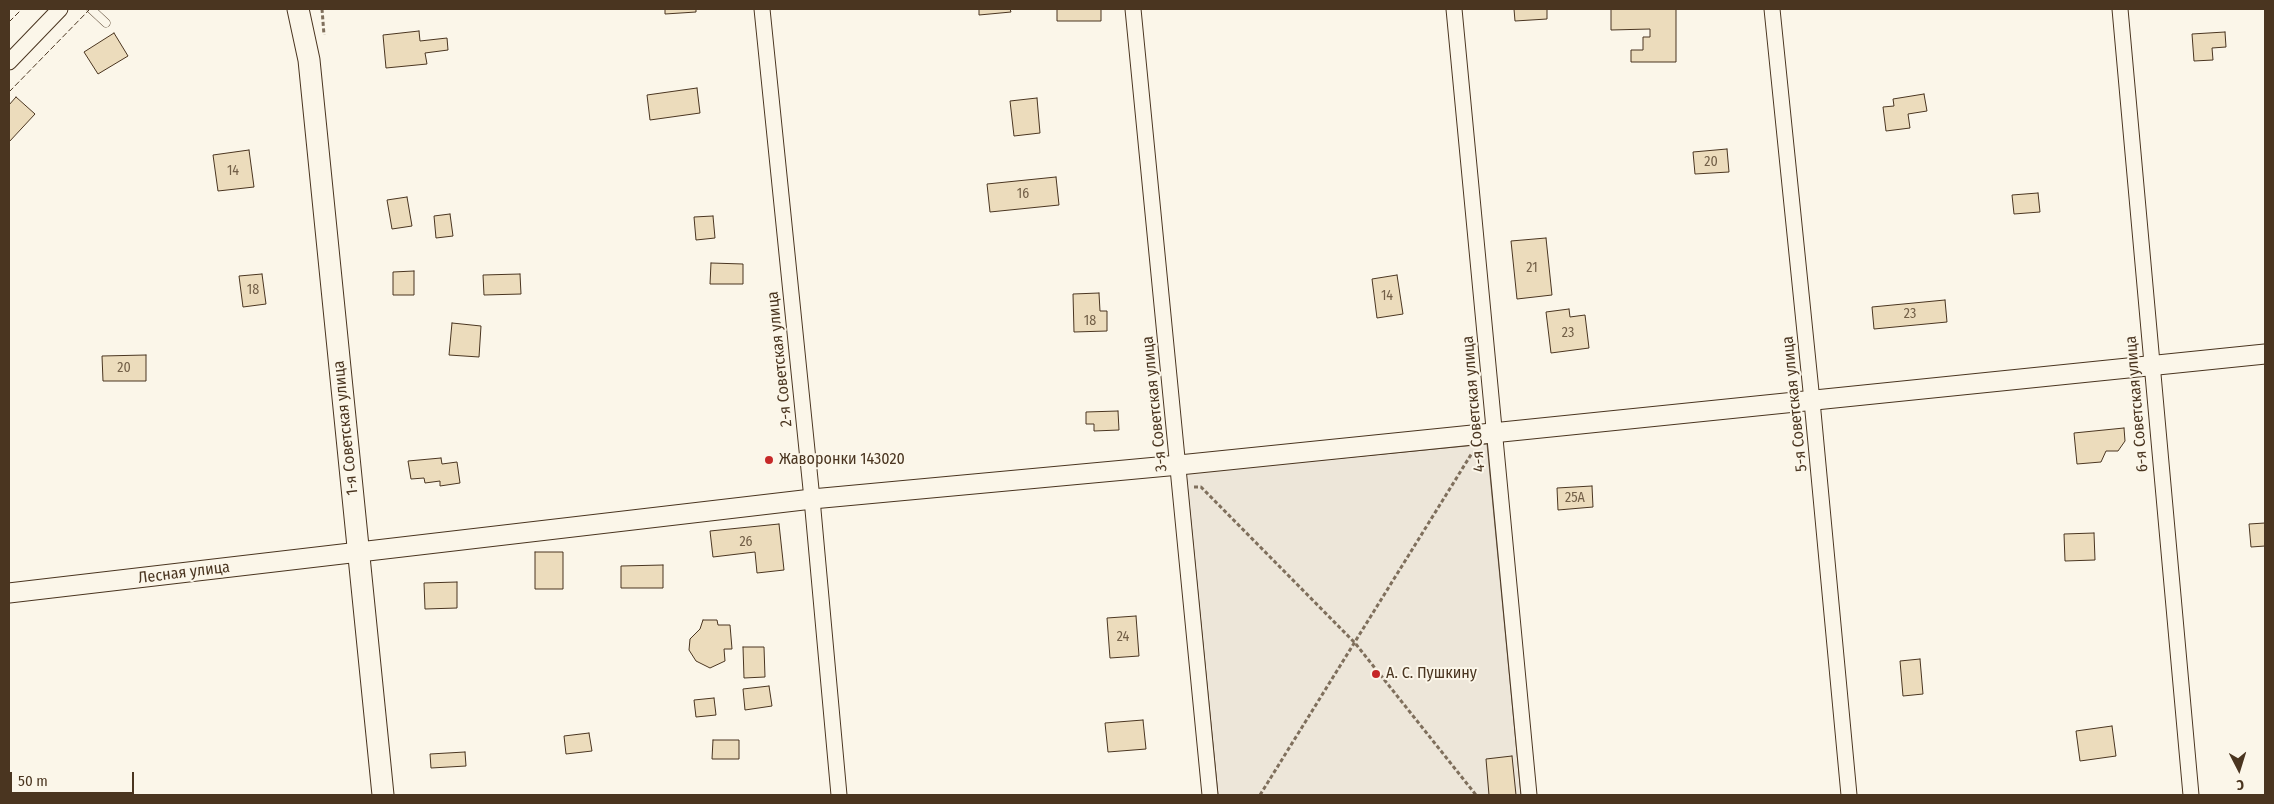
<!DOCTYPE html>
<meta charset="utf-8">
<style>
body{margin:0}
#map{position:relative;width:2274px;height:804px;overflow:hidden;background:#fbf6e9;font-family:"Fira Sans Condensed",sans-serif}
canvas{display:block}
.frame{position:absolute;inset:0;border:10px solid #4a3520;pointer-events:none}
.north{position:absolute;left:2214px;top:744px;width:50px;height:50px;-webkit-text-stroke:4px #fbf6e9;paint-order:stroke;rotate:175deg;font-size:14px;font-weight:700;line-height:20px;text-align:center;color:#4a3520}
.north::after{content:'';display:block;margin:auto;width:18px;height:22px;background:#4a3520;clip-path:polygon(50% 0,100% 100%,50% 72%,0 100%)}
.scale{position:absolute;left:10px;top:772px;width:124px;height:22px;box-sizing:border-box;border:2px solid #4a3520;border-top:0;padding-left:6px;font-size:15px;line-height:18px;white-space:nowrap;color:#4a3520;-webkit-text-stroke:4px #fbf6e9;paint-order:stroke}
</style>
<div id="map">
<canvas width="2274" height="804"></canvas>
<div class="frame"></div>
<div class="north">С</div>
<div class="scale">50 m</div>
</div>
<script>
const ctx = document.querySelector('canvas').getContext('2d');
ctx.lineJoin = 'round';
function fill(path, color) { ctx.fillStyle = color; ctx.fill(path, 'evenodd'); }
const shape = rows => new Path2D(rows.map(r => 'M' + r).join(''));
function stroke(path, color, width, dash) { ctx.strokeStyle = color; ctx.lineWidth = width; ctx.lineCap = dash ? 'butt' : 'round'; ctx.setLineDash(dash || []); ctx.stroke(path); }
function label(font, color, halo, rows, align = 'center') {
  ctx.font = font + ' "Fira Sans Condensed",sans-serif'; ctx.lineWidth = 4; ctx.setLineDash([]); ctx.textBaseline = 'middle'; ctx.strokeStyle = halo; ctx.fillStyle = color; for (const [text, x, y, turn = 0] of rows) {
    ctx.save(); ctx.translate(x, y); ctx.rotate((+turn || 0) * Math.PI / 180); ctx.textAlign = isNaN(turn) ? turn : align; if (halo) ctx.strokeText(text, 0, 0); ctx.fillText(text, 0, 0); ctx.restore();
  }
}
const green = shape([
 [1487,444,1521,795,1218,795,1186,473,1487,444]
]);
fill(green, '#ede6d9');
stroke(green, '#887966', 1);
const building = shape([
 [665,9,696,9,696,12,665,14,665,9],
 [979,9,1010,9,1011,12,979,15,979,9],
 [1057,9,1101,9,1101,21,1057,21,1057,9],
 [1514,9,1547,9,1547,19,1515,21,1514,9],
 [1611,9,1676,9,1676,62,1631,62,1631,50,1643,50,1643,37,1650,37,1650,29,1611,30,1611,9],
 [419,31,420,41,447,38,448,50,425,53,427,64,386,68,383,35,419,31],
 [2225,32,2226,47,2212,48,2213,60,2194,61,2192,34,2225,32],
 [114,33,128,56,98,74,84,52,114,33],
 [697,88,700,113,650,120,647,95,697,88],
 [1924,94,1927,111,1908,114,1910,128,1886,131,1883,107,1894,106,1893,99,1924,94],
 [16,97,35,114,9,142,9,105,16,97],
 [1037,98,1040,133,1014,136,1010,101,1037,98],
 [1727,149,1729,172,1695,174,1693,152,1727,149],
 [249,150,254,187,218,191,213,155,249,150],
 [1056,177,1059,205,990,212,987,184,1056,177],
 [2038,193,2040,212,2014,214,2012,195,2038,193],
 [407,197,412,226,392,229,387,200,407,197],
 [450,214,453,236,436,238,434,216,450,214],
 [713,216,715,238,696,240,694,217,713,216],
 [1546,238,1552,295,1517,299,1511,241,1546,238],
 [711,263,743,264,743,284,710,284,711,263],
 [414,271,414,295,393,295,393,272,414,271],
 [262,274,266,304,243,307,239,276,262,274],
 [520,274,521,294,484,295,483,275,520,274],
 [1397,275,1403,314,1377,318,1372,279,1397,275],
 [1099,293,1100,311,1107,311,1107,331,1074,332,1073,294,1099,293],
 [1945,300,1947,322,1874,329,1872,307,1945,300],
 [1569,309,1570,317,1585,315,1589,348,1551,353,1546,312,1569,309],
 [452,323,481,326,479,357,449,355,452,323],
 [146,355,146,381,103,381,102,356,146,355],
 [1118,411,1119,430,1094,431,1094,424,1086,424,1086,412,1118,411],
 [2124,428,2125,441,2118,451,2106,451,2101,462,2077,464,2074,433,2124,428],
 [441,458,442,464,457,462,460,483,440,486,440,481,425,483,424,478,411,479,408,461,441,458],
 [1592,486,1593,507,1558,510,1557,488,1592,486],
 [2265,523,2265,546,2251,547,2249,524,2265,523],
 [779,524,784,570,757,573,755,552,713,557,710,531,779,524],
 [2094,533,2095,560,2065,561,2064,534,2094,533],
 [535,552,563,552,563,589,535,589,535,552],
 [663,565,663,588,621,588,621,566,663,565],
 [457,582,457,608,425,609,424,583,457,582],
 [1136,616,1139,656,1110,658,1107,618,1136,616],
 [703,620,717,620,718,625,730,625,732,649,724,649,725,661,710,668,696,661,689,650,690,639,700,629,703,620],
 [743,647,764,647,765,677,744,678,743,647],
 [1920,659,1923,694,1903,696,1900,661,1920,659],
 [769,686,772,706,745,710,743,689,769,686],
 [714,698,716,715,696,717,694,700,714,698],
 [1143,720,1146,749,1108,752,1105,723,1143,720],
 [2112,726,2116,756,2080,761,2076,731,2112,726],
 [589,733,592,751,566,754,564,736,589,733],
 [713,740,739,740,739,759,712,759,713,740],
 [465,752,466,766,431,768,430,754,465,752],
 [1512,756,1516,795,1489,795,1486,759,1512,756]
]);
fill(building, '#ecdcbc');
stroke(building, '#4a3520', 1);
const service = shape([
 [91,9,106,23]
]);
const minor = shape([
 [762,9,812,499,839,795],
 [1133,9,1210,795],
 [1454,9,1529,795],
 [1772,9,1812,401,1849,795],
 [2120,9,2191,795],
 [9,62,60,9]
]);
const tertiary = shape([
 [9,593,812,499,1179,465,2265,354]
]);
const secondary = shape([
 [298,9,309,60,383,795]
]);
stroke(service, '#4a3520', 9);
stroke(minor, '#4a3520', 17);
stroke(tertiary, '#4a3520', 21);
stroke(secondary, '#4a3520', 23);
stroke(shape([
 [322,9,324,35],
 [1194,487,1201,487,1355,643,1476,795],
 [1260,795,1472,453,1474,453]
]), '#7f6f5c', 3, [4, 2.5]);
stroke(service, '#fbf6e9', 8);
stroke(minor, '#fbf6e9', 15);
stroke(tertiary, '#fbf6e9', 19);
stroke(secondary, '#fbf6e9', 21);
stroke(shape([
 [9,22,22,9],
 [9,92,90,9]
]), '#4a3520', 1, [6, 2.5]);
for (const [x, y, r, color] of [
 [769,460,5,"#c62828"],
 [1376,674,5,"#c62828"]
]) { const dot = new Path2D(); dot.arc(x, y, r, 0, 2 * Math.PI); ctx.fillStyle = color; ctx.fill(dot); stroke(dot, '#fbf6e9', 2); }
label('14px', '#725f47', null, [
 ["20",1711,162],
 ["14",233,171],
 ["16",1023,194],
 ["21",1532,268],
 ["18",253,290],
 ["14",1387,296],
 ["23",1910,314],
 ["18",1090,321],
 ["23",1568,333],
 ["20",124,368],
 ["25А",1575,498],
 ["26",746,542],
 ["24",1123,637]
]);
label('16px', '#4a3520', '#fbf6e9', [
 ["2-я Советская улица",780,359,-96],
 ["3-я Советская улица",1155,404,-96],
 ["4-я Советская улица",1474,404,-95],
 ["5-я Советская улица",1795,404,-96],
 ["6-я Советская улица",2137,404,-95],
 ["1-я Советская улица",346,428,-96],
 ["Лесная улица",184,573,-7]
]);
label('16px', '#4a3520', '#fbf6e9', [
 ["Жаворонки 143020",779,460],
 ["А. С. Пушкину",1386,674]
], 'left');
</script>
